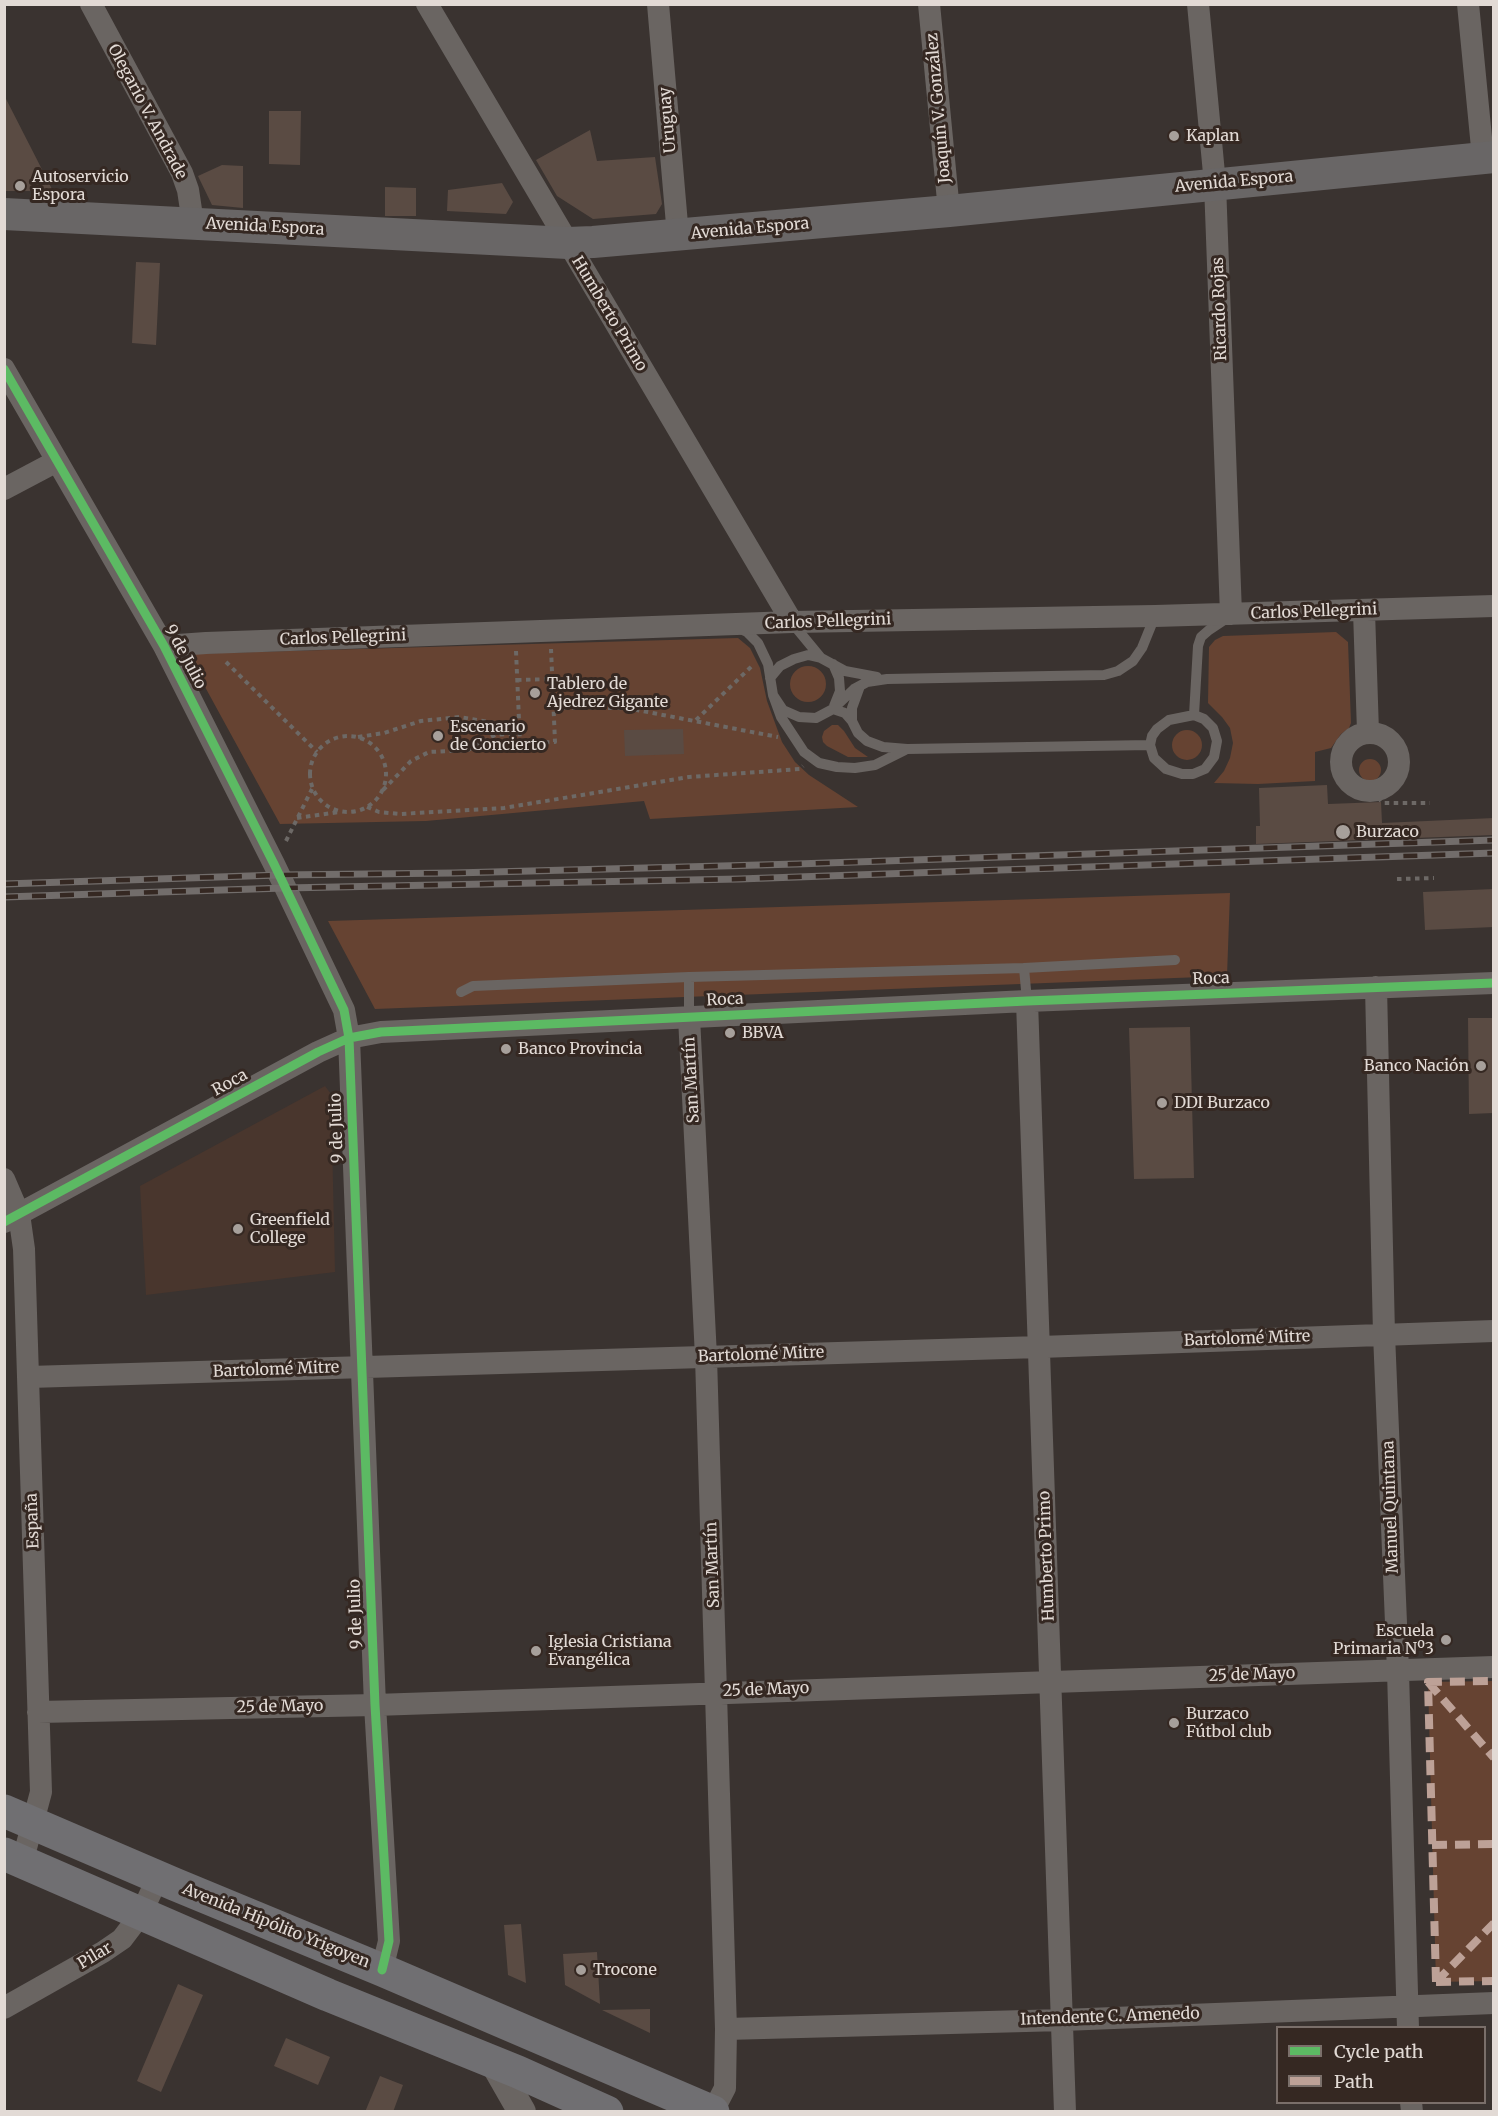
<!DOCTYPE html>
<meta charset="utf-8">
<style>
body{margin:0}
#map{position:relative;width:1498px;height:2116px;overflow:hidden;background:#3a3330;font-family:Merriweather,serif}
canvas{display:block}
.frame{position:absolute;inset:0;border:6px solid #e2dad5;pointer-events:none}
.legend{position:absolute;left:1276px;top:2026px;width:210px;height:78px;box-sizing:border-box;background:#352822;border:2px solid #7a6f6a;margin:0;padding:8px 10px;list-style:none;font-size:18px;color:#e2dad5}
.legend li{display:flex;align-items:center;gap:12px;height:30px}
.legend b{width:30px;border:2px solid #7a6f6a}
</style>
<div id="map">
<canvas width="1498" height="2116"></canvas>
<div class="frame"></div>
<ul class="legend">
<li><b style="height:8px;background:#5cba63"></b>Cycle path</li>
<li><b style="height:8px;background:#bda197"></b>Path</li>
</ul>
</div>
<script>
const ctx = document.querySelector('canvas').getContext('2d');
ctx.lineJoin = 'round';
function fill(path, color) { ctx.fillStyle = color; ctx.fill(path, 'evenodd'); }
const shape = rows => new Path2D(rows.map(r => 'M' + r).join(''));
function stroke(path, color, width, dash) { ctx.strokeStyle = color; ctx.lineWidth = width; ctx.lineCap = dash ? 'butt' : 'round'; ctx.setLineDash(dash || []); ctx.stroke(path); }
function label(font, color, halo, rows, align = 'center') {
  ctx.font = font + ' Merriweather,serif'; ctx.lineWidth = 6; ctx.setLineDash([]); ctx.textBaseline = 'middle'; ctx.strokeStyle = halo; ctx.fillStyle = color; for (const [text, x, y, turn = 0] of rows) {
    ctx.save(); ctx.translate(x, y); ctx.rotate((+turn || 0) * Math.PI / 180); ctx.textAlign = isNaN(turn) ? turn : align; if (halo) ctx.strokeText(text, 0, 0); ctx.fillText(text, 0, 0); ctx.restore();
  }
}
fill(shape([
 [325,1086,331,1094,335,1272,146,1295,140,1186]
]), '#49362d');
fill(shape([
 [1336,632,1348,642,1351,723,1349,728,1341,734,1331,748,1315,752,1315,781,1258,784,1214,783,1224,771,1230,758,1233,743,1230,728,1222,717,1208,703,1209,647,1215,640,1223,636],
 [738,638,750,648,760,668,767,701,782,742,795,762,809,775,858,807,650,819,644,801,426,821,280,824,187,654],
 '790 684a18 18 0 1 1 36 0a18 18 0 1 1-36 0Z',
 [832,725,838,725,844,731,855,748,868,757,848,757,827,746,823,742,822,737,824,731],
 '1172 745a15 15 0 1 1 30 0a15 15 0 1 1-30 0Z',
 '1359 770a11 11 0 1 1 22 0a11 11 0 1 1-22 0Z',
 [1230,893,1227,976,375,1009,328,921],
 [1493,1681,1493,1981,1436,1982,1428,1682]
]), '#664332');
fill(shape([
 [4,95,53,191,4,191],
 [269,111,301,111,300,165,269,164],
 [590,130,597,161,655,157,662,204,656,214,593,219,557,196,536,160],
 [222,165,243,166,243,208,212,205,198,176],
 [502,183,513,202,506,214,447,211,448,190],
 [385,187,416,188,416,216,385,216],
 [136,262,160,263,156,345,132,343],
 [683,729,684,754,625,756,624,730],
 [1327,785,1328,804,1381,802,1382,823,1494,818,1494,835,1256,844,1256,826,1260,826,1259,788],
 [1494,889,1494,927,1425,930,1423,892],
 [1468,1018,1494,1018,1494,1113,1469,1114],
 [1190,1027,1194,1178,1134,1179,1129,1028],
 [521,1924,526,1983,508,1975,504,1925],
 [597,1952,600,2004,565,1985,563,1954],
 [178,1984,203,1995,161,2092,137,2081],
 [650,2009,650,2033,602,2010],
 [286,2038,330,2057,318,2085,274,2066],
 [380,2076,403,2085,393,2112,365,2112]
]), '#5a4b43');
stroke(shape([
 [516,651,520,743,555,742,551,649],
 [226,662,317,752],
 [517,680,553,679],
 [554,708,619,708,637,710,778,737],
 [696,720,753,665],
 '310 774a38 38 0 1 1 76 0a38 38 0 1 1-76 0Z',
 [358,737,384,733,421,721,460,717,506,725,519,726],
 [383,790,411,761,429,752,468,750,495,735,520,733],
 [1372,791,1383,803,1430,803],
 [367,807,379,812,400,814,504,808,689,777,800,769,803,766],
 [297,818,339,812],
 [286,841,312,789],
 [1397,879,1434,878]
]), '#6d6966', 4, [4.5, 4.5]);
stroke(shape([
 [793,624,821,658,845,671,877,677],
 [738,628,747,632,758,643,768,664,773,695,781,717,804,752,819,763,837,767,855,768,875,765,905,750],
 [833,664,839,678,840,691,834,706],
 [770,678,780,666,794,659,808,655,821,658],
 [773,695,783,710,799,717,816,718,833,709,854,689,867,682,887,679,1104,675,1118,671,1133,661,1142,648,1155,616],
 [833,709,845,713,852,721,858,733,867,741,883,747,907,749,1150,745],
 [1194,715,1204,719,1213,728,1217,741,1214,757,1205,769,1193,774,1182,774,1166,769,1154,758,1150,745,1152,736,1157,729,1169,720,1194,715],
 [1194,715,1198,646,1201,637,1209,630,1227,618],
 [852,721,852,708,860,686],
 [1024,968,1027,1001],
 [689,977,689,1017],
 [461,992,473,986,689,977,1024,968,1175,960]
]), '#6a6562', 10);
stroke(shape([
 [91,4,182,173,188,190,193,223],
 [427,4,792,622],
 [658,4,678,236],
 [929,4,949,211],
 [1198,4,1215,184,1231,614],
 [1468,4,1483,158],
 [4,369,164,646,274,864,344,1010,349,1038,375,1705,389,1941,382,1970],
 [4,489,57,461],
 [1364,611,1368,732],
 [164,646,206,643,792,622,1155,616,1494,606],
 '1341 762a29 29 0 1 1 58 0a29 29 0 1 1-58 0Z',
 [1376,987,1384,1334,1398,1671,1408,2028],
 [1027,1001,1065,2112],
 [689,1017,706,1357,726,2029,725,2088,713,2111],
 [4,1179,19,1214,24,1249,41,1792,22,1863],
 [4,1222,318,1052,349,1038,381,1032,1027,1001,1494,983],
 [29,1377,1040,1347,1494,1331],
 [38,1712,375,1705,1494,1667],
 [4,2008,103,1952,122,1939,141,1914,158,1877],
 [726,2029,1063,2020,1494,2003],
 [1411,2102,1412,2112]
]), '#6a6562', 22);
stroke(shape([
 [494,2063,522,2112]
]), '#6a6562', 28);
stroke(shape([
 [4,214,568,243,593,242,949,211,1494,157]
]), '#696666', 32);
stroke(shape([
 [4,1811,174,1884,382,1970,713,2112],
 [4,1854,328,1995,518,2072,607,2112]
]), '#706f72', 33);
const rail = shape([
 [4,884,279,875,454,873,797,864,1494,840],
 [4,897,285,888,739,879,1494,853]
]);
stroke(rail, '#726d6b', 7);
stroke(rail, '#352822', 4.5, [14]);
stroke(shape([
 [1428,1682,1494,1758],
 [1432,1845,1494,1844],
 [1436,1982,1428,1682,1494,1681],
 [1436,1982,1494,1923],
 [1436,1982,1494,1981]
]), '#bda197', 8, [15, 8]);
stroke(shape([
 [4,369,164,646,274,864,344,1010,349,1038,375,1705,389,1941,382,1970],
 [4,1222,318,1052,349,1038,381,1032,1027,1001,1494,983]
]), '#5cba63', 9);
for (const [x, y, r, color] of [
 [1174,136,6,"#a7a09b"],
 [20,186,6,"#a7a09b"],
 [535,693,6,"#a7a09b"],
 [438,736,6,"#a7a09b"],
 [1343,832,8,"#a7a09b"],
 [730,1033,6,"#a7a09b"],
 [506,1049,6,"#a7a09b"],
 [1481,1066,6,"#a7a09b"],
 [1162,1103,6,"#a7a09b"],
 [238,1229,6,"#a7a09b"],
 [1446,1640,6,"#a7a09b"],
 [536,1651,6,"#a7a09b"],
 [1174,1723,6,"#a7a09b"],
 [581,1970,6,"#a7a09b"]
]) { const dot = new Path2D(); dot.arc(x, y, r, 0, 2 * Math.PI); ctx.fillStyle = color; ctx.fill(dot); stroke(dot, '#352822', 2); }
label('16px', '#e2dad5', '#352822', [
 ["Joaquín V. González",939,108,-95],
 ["Olegario V. Andrade",147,112,62],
 ["Uruguay",668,120,-95],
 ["Avenida Espora",1234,182,-5],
 ["Avenida Espora",265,227,3],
 ["Avenida Espora",750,229,-5],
 ["Ricardo Rojas",1220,309,-92],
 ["Humberto Primo",609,314,59],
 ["Carlos Pellegrini",1314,612,-2],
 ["Carlos Pellegrini",828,622,-2],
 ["Carlos Pellegrini",343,638,-2],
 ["9 de Julio",185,657,62],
 ["Roca",1211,979,-2],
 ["Roca",725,1000,-3],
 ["San Martín",692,1080,-93],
 ["Roca",230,1083,-29],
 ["9 de Julio",337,1128,-92],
 ["Bartolomé Mitre",1247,1339,-2],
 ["Bartolomé Mitre",761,1355,-2],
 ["Bartolomé Mitre",276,1370,-2],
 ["Manuel Quintana",1391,1507,-92],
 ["España",33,1521,-92],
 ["Humberto Primo",1047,1556,-92],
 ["San Martín",713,1565,-92],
 ["9 de Julio",356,1614,-92],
 ["25 de Mayo",1252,1675,-2],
 ["25 de Mayo",766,1690,-2],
 ["25 de Mayo",280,1707,-1],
 ["Avenida Hipólito Yrigoyen",276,1926,22],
 ["Pilar",95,1956,-31],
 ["Intendente C. Amenedo",1110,2017,-2]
]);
label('16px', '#e2dad5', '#352822', [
 ["Kaplan",1186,136],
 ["Autoservicio",32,177],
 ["Espora",32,195],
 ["Tablero de",547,684],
 ["Ajedrez Gigante",547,702],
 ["Escenario",450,727],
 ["de Concierto",450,745],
 ["Burzaco",1356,832],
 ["BBVA",742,1033],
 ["Banco Provincia",518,1049],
 ["Banco Nación",1469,1066,"right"],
 ["DDI Burzaco",1174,1103],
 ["Greenfield",250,1220],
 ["College",250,1238],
 ["Escuela",1434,1631,"right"],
 ["Primaria Nº3",1434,1649,"right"],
 ["Iglesia Cristiana",548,1642],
 ["Evangélica",548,1660],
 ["Burzaco",1186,1714],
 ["Fútbol club",1186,1732],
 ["Trocone",593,1970]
], 'left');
</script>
